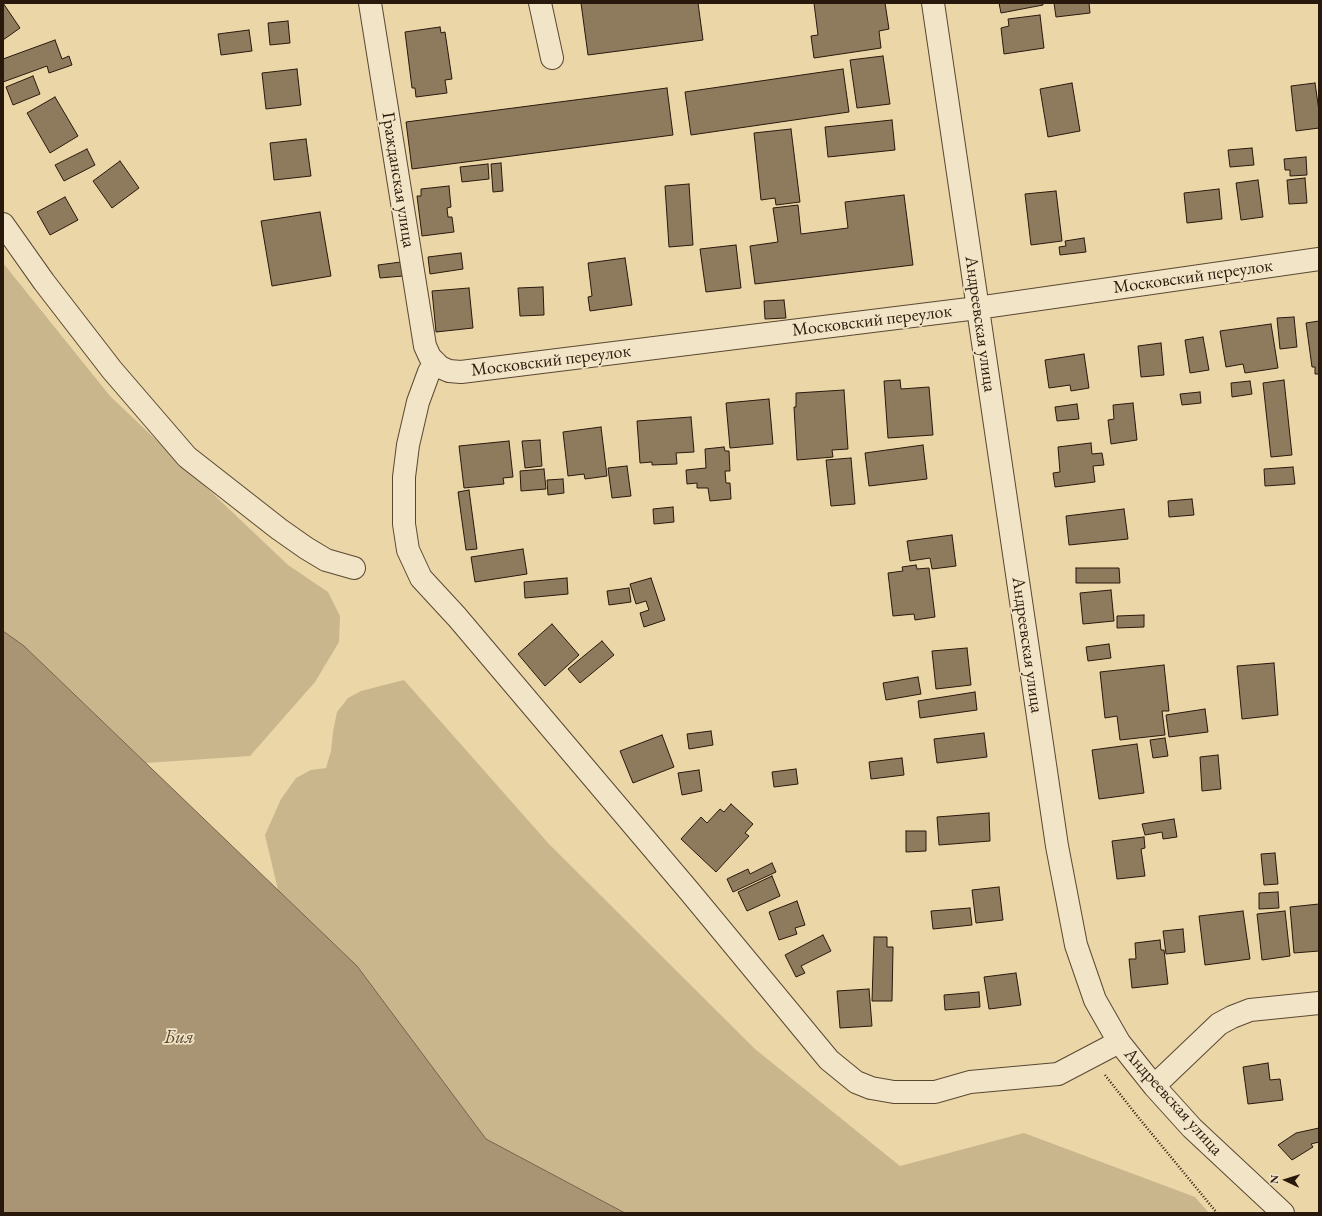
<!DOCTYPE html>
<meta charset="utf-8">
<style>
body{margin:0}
#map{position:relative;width:1322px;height:1216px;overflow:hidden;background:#ebd6a8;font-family:"EB Garamond",serif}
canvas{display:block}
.frame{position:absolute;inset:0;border:4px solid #29180c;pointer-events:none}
.north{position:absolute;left:1266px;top:1160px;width:40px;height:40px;-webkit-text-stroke:3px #f2e4c6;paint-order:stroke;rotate:274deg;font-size:11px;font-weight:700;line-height:16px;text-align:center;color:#29180c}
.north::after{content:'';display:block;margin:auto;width:14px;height:18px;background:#29180c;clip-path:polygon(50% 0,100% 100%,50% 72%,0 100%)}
</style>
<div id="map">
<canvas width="1322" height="1216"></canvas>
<div class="frame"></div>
<div class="north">N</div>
</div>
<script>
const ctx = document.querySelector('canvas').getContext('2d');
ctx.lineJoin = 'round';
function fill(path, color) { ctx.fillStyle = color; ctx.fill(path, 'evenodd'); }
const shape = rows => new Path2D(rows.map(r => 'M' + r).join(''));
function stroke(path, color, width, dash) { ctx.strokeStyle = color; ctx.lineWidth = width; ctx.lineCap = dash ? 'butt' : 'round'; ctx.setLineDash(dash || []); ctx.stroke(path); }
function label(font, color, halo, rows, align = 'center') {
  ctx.font = font + ' "EB Garamond",serif'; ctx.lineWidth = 3.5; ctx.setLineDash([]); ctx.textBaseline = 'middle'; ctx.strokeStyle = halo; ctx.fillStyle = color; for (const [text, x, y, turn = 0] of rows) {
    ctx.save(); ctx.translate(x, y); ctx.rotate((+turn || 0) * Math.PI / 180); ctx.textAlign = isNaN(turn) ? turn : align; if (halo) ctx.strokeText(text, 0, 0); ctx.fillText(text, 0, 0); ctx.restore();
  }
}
fill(shape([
 [3,263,110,396,288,565,328,592,340,616,339,642,315,682,250,756,146,763,24,646,3,631],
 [404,680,549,844,755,1049,900,1166,1024,1133,1195,1197,1209,1213,625,1213,486,1139,357,966,278,890,265,835,281,799,296,778,311,770,326,768,331,751,333,732,337,712,348,698,361,691]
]), '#cab68d');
const water = shape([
 [3,631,24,646,357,966,486,1139,625,1213,3,1213,3,631]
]);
fill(water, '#a99573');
stroke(water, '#76634a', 1);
const building = shape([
 [3,3,20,28,3,40,3,3],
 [581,3,698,3,703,40,588,55,581,3],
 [814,3,885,3,889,29,879,31,881,48,814,58,811,36,818,35,814,3],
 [999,3,1043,3,1043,5,1001,13,999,3],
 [1054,3,1089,3,1090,13,1056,17,1054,3],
 [1040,15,1044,48,1004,54,1001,28,1009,26,1008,19,1040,15],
 [288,21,290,43,270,45,268,23,288,21],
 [440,27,441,33,445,32,452,79,445,80,447,93,416,97,415,88,412,88,405,32,440,27],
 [249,30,252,51,221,55,218,34,249,30],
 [55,40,62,59,69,56,72,65,49,73,47,66,3,82,3,59,55,40],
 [883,56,890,104,857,108,850,60,883,56],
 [297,69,301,105,266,109,262,73,297,69],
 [843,69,849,112,691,135,685,92,843,69],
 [33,76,40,94,13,105,6,87,33,76],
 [1072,83,1080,131,1048,137,1040,89,1072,83],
 [1315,83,1319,111,1319,128,1296,131,1291,86,1315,83],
 [667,88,673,135,412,169,406,122,667,88],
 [55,97,78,136,50,153,27,113,55,97],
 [892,120,895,150,828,157,825,127,892,120],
 [791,129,800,202,776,205,775,198,761,200,754,133,791,129],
 [306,139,311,176,274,180,270,143,306,139],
 [1252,148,1254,165,1230,167,1228,150,1252,148],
 [87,149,95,165,64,181,55,165,87,149],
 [1306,157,1307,175,1290,176,1290,170,1285,170,1284,159,1306,157],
 [120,161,139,188,112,208,93,181,120,161],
 [501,163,503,191,493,192,491,164,501,163],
 [488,164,489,179,462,182,460,167,488,164],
 [1305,178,1307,203,1289,204,1287,180,1305,178],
 [1258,180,1263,217,1241,220,1236,183,1258,180],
 [689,184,693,245,669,247,665,186,689,184],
 [449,186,451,207,447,208,448,217,452,217,454,232,422,236,417,196,421,196,421,189,449,186],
 [1219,189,1222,219,1187,223,1184,193,1219,189],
 [1056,191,1062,241,1031,245,1025,194,1056,191],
 [904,195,913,265,755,284,750,246,778,242,773,208,798,205,801,234,848,228,845,202,904,195],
 [65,197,78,220,50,235,37,212,65,197],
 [320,212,331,276,272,286,261,221,320,212],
 [1084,238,1086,252,1060,255,1059,247,1066,246,1065,241,1084,238],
 [736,245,741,288,706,292,700,249,736,245],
 [461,253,463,269,430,274,428,257,461,253],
 [625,258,632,305,590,311,588,297,592,296,588,263,625,258],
 [401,262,403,276,380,278,378,265,401,262],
 [543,287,544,315,520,316,518,288,543,287],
 [469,288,473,328,436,332,432,291,469,288],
 [784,300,786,318,765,319,764,301,784,300],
 [1294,317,1297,347,1280,349,1277,318,1294,317],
 [1319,321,1319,374,1315,374,1315,367,1312,367,1306,323,1319,321],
 [1271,324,1278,368,1245,373,1243,364,1226,367,1220,331,1271,324],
 [1203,337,1209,370,1190,373,1185,340,1203,337],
 [1161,343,1164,375,1141,377,1138,346,1161,343],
 [1084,354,1089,388,1071,391,1070,385,1049,388,1045,360,1084,354],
 [900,380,901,389,929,387,933,435,888,438,884,381,900,380],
 [1284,380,1292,455,1271,457,1263,383,1284,380],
 [1250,381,1252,394,1232,397,1231,383,1250,381],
 [844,390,848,449,832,450,833,457,797,460,794,407,796,407,796,393,844,390],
 [1200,392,1201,403,1182,405,1180,394,1200,392],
 [769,399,773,444,730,448,726,403,769,399],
 [1133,403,1137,440,1111,444,1108,420,1114,419,1113,405,1133,403],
 [1077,404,1079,419,1057,421,1055,407,1077,404],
 [691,417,694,452,676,453,677,464,652,465,652,462,640,463,637,421,691,417],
 [601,427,607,476,585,479,584,474,568,476,563,432,601,427],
 [540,440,542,466,525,468,522,441,540,440],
 [509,441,513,477,503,478,504,484,464,488,459,446,509,441],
 [1091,443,1092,454,1102,453,1104,465,1093,466,1095,482,1055,487,1053,473,1060,472,1058,447,1091,443],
 [923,445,927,479,869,486,865,453,923,445],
 [724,447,725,451,729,451,730,471,725,471,726,483,730,483,731,499,710,501,708,488,697,488,697,483,687,484,686,470,706,468,705,449,724,447],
 [851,458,855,504,831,506,826,460,851,458],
 [627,466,631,496,612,498,608,468,627,466],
 [1293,467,1295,484,1265,486,1264,469,1293,467],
 [544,469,546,489,521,491,520,471,544,469],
 [563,479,564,493,548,495,547,480,563,479],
 [469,490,477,549,466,550,458,492,469,490],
 [1192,499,1194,515,1169,517,1168,501,1192,499],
 [673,507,674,522,654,524,653,509,673,507],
 [1124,509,1128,539,1069,545,1066,516,1124,509],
 [952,535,956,566,932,569,930,558,910,561,907,541,952,535],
 [523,549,527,574,475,582,471,557,523,549],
 [916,565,917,569,929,568,935,617,915,620,914,614,893,616,888,573,903,571,902,567,916,565],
 [1076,568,1119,568,1120,583,1076,583,1076,568],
 [567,578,568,594,525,598,524,582,567,578],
 [651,578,665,620,644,627,640,613,649,610,646,601,636,604,630,584,651,578],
 [629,588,631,602,609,605,607,591,629,588],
 [1111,590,1114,621,1083,624,1080,593,1111,590],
 [1144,615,1144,627,1117,628,1117,616,1144,615],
 [552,624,579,655,545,686,518,654,552,624],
 [602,641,614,655,580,683,568,669,602,641],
 [1109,644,1111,658,1088,661,1086,647,1109,644],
 [967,648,971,685,936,689,932,651,967,648],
 [1274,663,1278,715,1242,719,1237,666,1274,663],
 [1164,665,1169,711,1162,711,1165,735,1120,740,1117,716,1105,718,1100,672,1164,665],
 [918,677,921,694,886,700,883,683,918,677],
 [975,692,977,710,920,718,918,701,975,692],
 [1205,709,1208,732,1169,737,1166,715,1205,709],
 [711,731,713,745,689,749,687,734,711,731],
 [984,733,987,757,937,763,934,739,984,733],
 [662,735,674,767,633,783,620,751,662,735],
 [1165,738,1168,756,1153,758,1150,740,1165,738],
 [1137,744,1144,793,1099,799,1092,750,1137,744],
 [1218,755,1221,789,1202,791,1200,757,1218,755],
 [902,758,904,775,871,779,869,762,902,758],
 [796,769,798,784,774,787,772,772,796,769],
 [699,770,702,791,682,795,678,773,699,770],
 [731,804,753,824,745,833,749,836,716,872,681,839,701,817,707,823,720,809,724,812,731,804],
 [989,813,990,841,939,845,937,817,989,813],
 [1174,819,1177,837,1163,839,1162,832,1145,835,1142,824,1174,819],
 [906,831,926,831,926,851,906,852,906,831],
 [1144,837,1145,848,1141,849,1145,876,1117,879,1112,841,1144,837],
 [1275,853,1278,884,1264,885,1261,854,1275,853],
 [772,863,776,872,733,892,727,879,748,869,750,874,772,863],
 [772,876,780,896,747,911,738,892,772,876],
 [999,887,1003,920,976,923,972,890,999,887],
 [1278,892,1279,908,1259,909,1259,893,1278,892],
 [797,901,805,925,795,928,797,934,779,940,769,912,797,901],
 [1319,904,1319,951,1294,953,1290,907,1319,904],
 [970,908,972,925,933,929,931,911,970,908],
 [1243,911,1250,959,1205,965,1199,916,1243,911],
 [1285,911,1290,956,1262,960,1257,914,1285,911],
 [1183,929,1185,952,1166,954,1163,931,1183,929],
 [823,935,831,951,801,966,805,973,796,977,785,955,823,935],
 [874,937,887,937,887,947,893,947,892,1001,872,1001,874,937],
 [1160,940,1161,950,1164,950,1168,984,1132,988,1129,959,1136,959,1135,943,1160,940],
 [1016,973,1021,1005,989,1009,984,977,1016,973],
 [869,989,872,1026,840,1028,837,991,869,989],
 [979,992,980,1007,945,1010,944,995,979,992],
 [1268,1063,1270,1080,1280,1079,1283,1100,1248,1104,1243,1067,1268,1063],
 [1319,1128,1319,1142,1311,1144,1313,1147,1292,1160,1278,1145,1296,1133,1319,1128]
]);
fill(building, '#8e7b5d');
stroke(building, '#29180c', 1);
const minor = shape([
 [370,3,425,346,430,357,440,367,449,371,461,372,977,308,1319,259],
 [540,3,552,58],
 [933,3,1057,846,1076,945,1095,1000,1119,1042,1154,1086,1192,1128,1283,1213],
 [3,224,44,282,112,370,187,457,279,529,306,548,326,560,354,568],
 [435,362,429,372,418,402,408,445,404,477,404,524,408,550,421,578,457,617,690,892,829,1060,856,1082,871,1088,894,1092,935,1092,970,1082,1058,1074,1119,1042],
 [1154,1086,1219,1024,1232,1017,1250,1010,1319,1003]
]);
stroke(minor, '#5a4833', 24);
stroke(shape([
 [1105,1075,1138,1117,1217,1213]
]), '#29180c', 2.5, [1, 2]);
stroke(minor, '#f2e4c6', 22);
label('18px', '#29180c', '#f2e4c6', [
 ["Гражданская улица",398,180,81],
 ["Московский переулок",1193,277,-8],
 ["Московский переулок",872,321,-7],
 ["Андреевская улица",980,324,82],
 ["Московский переулок",551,361,-7],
 ["Андреевская улица",1027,645,82],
 ["Андреевская улица",1173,1102,48]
]);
label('italic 19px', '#5c4a35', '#f2e4c6', [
 ["Бия",179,1038]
]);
</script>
